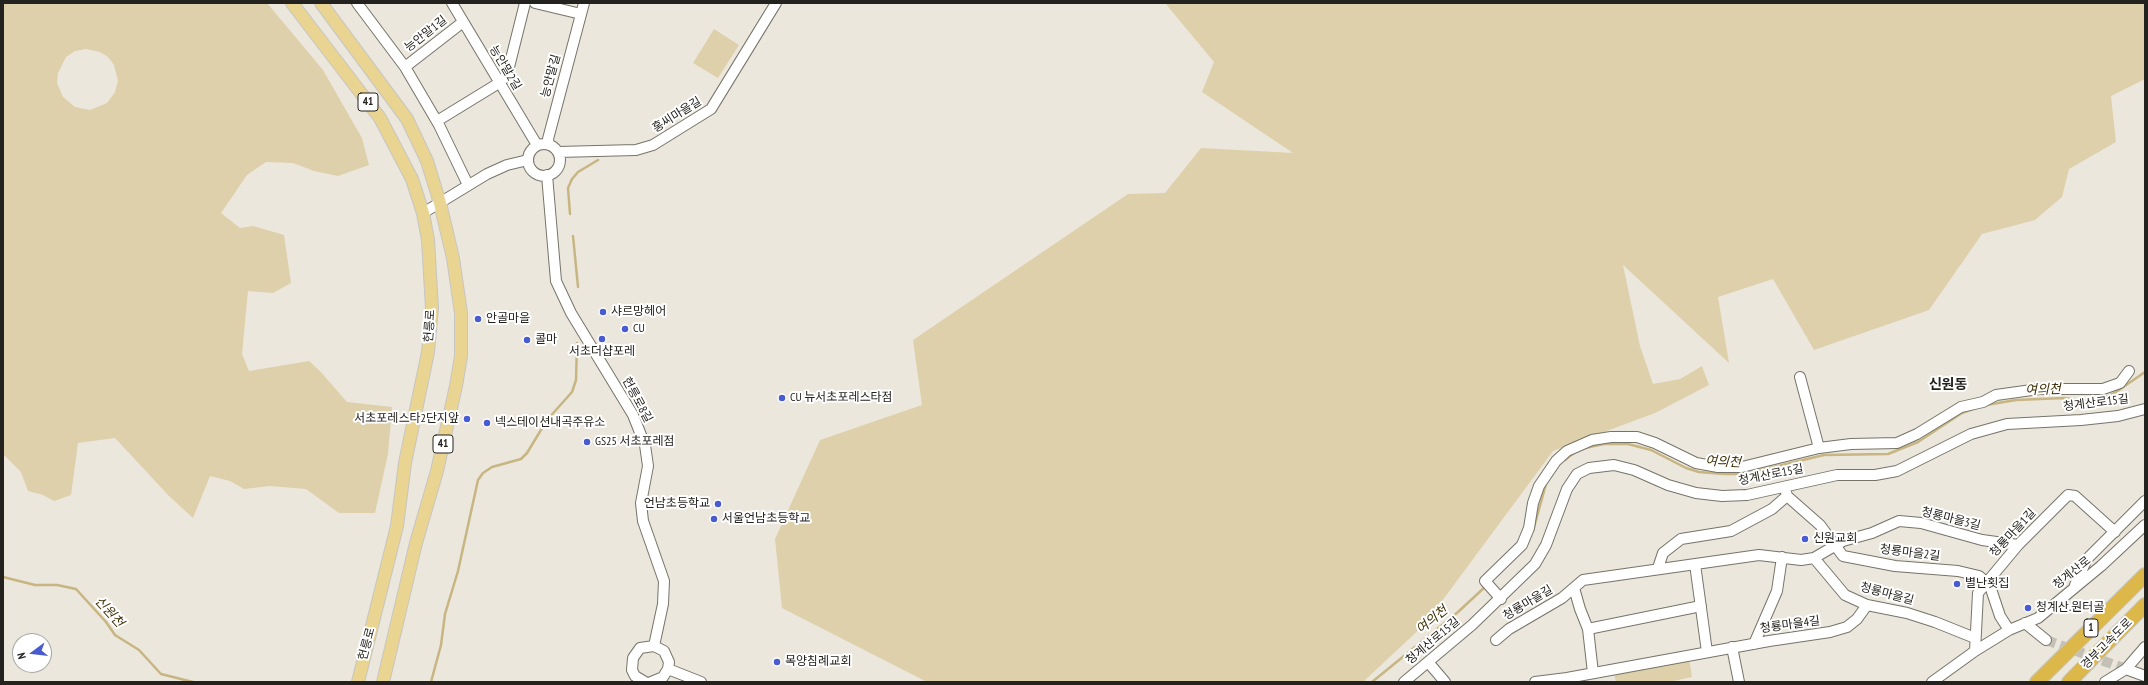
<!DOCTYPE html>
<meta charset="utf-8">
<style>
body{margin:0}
#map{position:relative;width:2148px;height:685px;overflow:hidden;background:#ece7dc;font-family:"PT Sans Narrow",sans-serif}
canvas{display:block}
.frame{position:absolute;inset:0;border:4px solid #24221e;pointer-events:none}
.north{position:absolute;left:12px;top:633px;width:40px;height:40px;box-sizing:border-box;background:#fff;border:1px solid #a7a7a5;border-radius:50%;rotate:255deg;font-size:11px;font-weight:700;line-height:16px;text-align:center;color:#24221e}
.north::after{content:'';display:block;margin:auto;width:14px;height:18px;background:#485bd0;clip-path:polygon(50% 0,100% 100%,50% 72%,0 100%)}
</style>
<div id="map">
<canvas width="2148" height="685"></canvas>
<div class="frame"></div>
<div class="north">N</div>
</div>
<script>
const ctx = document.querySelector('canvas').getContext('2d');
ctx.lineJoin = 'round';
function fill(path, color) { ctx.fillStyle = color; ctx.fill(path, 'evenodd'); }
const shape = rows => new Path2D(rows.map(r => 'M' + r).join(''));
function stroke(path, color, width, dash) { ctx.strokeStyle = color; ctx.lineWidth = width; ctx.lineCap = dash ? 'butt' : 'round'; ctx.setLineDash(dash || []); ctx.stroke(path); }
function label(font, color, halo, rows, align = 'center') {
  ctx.font = font + ' "PT Sans Narrow","Noto Sans KR",sans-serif'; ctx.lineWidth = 4; ctx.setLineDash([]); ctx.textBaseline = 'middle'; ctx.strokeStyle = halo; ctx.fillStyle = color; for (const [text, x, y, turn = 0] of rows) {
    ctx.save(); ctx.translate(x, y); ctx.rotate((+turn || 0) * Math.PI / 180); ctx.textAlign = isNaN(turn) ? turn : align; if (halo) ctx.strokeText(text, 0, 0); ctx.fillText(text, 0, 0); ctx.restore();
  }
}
fill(shape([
 [3,3,267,3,323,70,362,138,369,165,338,176,314,171,293,163,266,162,247,175,221,213,240,228,253,226,284,235,291,283,273,293,248,291,242,354,249,371,309,361,320,371,347,402,392,407,388,454,375,513,339,513,306,489,270,486,244,489,230,481,210,476,193,518,169,496,115,438,78,443,71,495,54,501,43,495,28,491,21,472,3,454],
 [86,49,100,52,108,57,114,65,118,81,115,92,107,103,90,110,75,107,63,97,57,83,58,73,66,57,75,51],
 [1165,3,2145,3,2145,79,2111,96,2116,142,2069,169,2062,197,2035,220,1982,234,1929,310,1814,350,1773,279,1718,297,1729,363,1623,265,1640,346,1653,384,1680,379,1702,366,1709,385,1655,413,1553,451,1425,624,1363,682,927,682,782,608,775,539,820,440,922,405,913,340,1128,194,1165,193,1201,148,1293,153,1202,92,1214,62],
 [714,29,739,45,718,78,693,63],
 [1689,658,1692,677,1669,682,1616,682,1614,674]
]), '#ded0aa');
stroke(shape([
 [570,214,568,188,572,179,578,172,598,160],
 [573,236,578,287],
 [1986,405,2016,400,2064,398,2086,401,2102,399,2116,392,2145,372],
 [1585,448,1604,444,1628,444,1651,450,1686,468,1699,472,1724,474,1744,474,1824,455,1888,454,1918,442,1962,413,1976,408],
 [1565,460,1574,453],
 [1533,531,1546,484],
 [3,577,35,585,57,585,76,589,106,622,115,635,139,650,161,674,193,682],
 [431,682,441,645,445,614,458,571,478,480,483,473,492,467,521,459,527,453,547,420,572,392,576,380,577,343],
 [1372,682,1458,612,1486,586]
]), '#c7b582', 2.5);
stroke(shape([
 [2046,640,2126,669]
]), '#c4c0b6', 10, [10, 5]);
const minor = shape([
 [357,3,405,67,439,125,468,185],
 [452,3,537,145],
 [535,3,581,14],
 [405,67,463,22],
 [437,121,499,83,507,75,525,3],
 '528 160a16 16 0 1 1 32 0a16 16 0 1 1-32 0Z',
 [549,145,548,139,584,3],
 [558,152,636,150,653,145,711,109,776,3],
 [547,175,556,281,571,313,633,415,645,445,648,466,641,503,643,521,664,581,663,604,654,646],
 [423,213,487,174,507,165,528,160],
 [1800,377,1819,448],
 [1785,488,1787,496,1820,525,1843,556,1895,566,1958,571,1979,576,1990,586,2000,616,2009,630],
 [1814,558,1845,595,1867,605,1907,613,1935,622,1975,638],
 [1695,564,1707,652],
 [1658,568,1663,553,1681,539,1731,531,1772,509,1787,496],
 [2075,585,2087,559,2145,501],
 [1574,588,1580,609,1588,629,1593,673],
 [1501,599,1485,581,1522,545,1529,528,1533,503,1539,486,1556,461,1567,451,1592,440,1611,437,1637,437,1655,443,1696,463,1718,467,1742,467,1819,448,1851,444,1897,443,1917,434,1961,407,1983,402,1996,395,2039,389,2103,389,2120,383,2129,371],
 [2025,623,2046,640],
 [1588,629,1701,606],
 [1496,640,1509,629,1562,598,1583,580,1759,555,1801,560,1814,558,1843,541,1872,533,1899,521,1921,523,1982,540,2018,545],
 [1754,644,1777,591,1782,557],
 [1732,647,1739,682],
 [1975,651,1978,593,2018,545,2068,495,2075,496,2115,532],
 [1428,662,1445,682],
 [668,669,701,682],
 [2126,669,2145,676],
 [645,682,635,676,632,670,633,658,640,648,654,646,664,651,669,662,668,669,663,677,651,682],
 [1404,682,1472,625,1535,564,1546,545,1567,489,1577,474,1589,468,1614,465,1634,470,1668,485,1696,493,1722,496,1747,495,1837,475,1875,475,1897,471,1971,434,2007,424,2081,420,2118,416,2145,409],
 [1535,682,1567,678,1769,641,1830,632,1847,627,1857,619,1867,605],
 [1932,682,1975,651,2009,630,2038,618,2101,566,2145,525],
 [2105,682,2126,669,2145,647]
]);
const major = shape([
 [292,3,380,118,412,179,423,213,428,240,432,308,428,352,405,463,397,526,358,682],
 [321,3,407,119,427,161,440,203,453,258,461,313,461,356,456,386,437,471,416,543,383,682]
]);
const highway = shape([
 [2037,682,2145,575],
 [2069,682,2145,605]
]);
stroke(minor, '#767368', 12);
stroke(major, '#c6c6c4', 14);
stroke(highway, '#c6c6c4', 16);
stroke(minor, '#fff', 10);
stroke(major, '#ead492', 12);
stroke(highway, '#dcb749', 14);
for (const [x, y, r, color] of [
 [603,312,4,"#485bd0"],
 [478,319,4,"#485bd0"],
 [625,329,4,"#485bd0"],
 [602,339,4,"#485bd0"],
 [527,340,4,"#485bd0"],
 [782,398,4,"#485bd0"],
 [467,419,4,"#485bd0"],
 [487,423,4,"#485bd0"],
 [587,442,4,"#485bd0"],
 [718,504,4,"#485bd0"],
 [714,519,4,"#485bd0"],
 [1805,539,4,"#485bd0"],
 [1957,584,4,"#485bd0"],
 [2028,608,4,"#485bd0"],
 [777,662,4,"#485bd0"]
]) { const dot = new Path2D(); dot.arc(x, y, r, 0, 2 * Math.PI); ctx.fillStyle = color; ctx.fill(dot); stroke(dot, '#fff', 1.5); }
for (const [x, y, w] of [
 [368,102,20],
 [443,444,20],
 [2091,628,14]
]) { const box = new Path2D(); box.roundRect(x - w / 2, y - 9, w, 18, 3); ctx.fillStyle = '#fff'; ctx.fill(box); stroke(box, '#24221e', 1); }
label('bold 11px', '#24221e', null, [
 ["41",368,102],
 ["41",443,444],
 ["1",2091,628]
]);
label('12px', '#24221e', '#fff', [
 ["능안말1길",426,34,-38],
 ["능안말2길",505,68,59],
 ["능안말길",551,76,-75],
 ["홍씨마을길",677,115,-32],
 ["헌릉로",430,326,-86],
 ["헌릉로8길",637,400,62],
 ["청계산로15길",2096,403,-7],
 ["청계산로15길",1771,475,-11],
 ["청룡마을3길",1951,519,14],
 ["청룡마을1길",2013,533,-47],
 ["청룡마을2길",1910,553,7],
 ["청계산로",2072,573,-39],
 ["청룡마을길",1887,594,15],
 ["청룡마을길",1528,603,-31],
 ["청룡마을4길",1790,625,-8],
 ["청계산로15길",1433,641,-40],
 ["헌릉로",367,644,-75],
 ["경부고속도로",2107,644,-45]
]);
label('12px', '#24221e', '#fff', [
 ["샤르망헤어",611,312],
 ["안골마을",486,319],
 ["CU",633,329],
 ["콜마",535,340],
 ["서초더샵포레",602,352,"center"],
 ["CU 뉴서초포레스타점",790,398],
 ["서초포레스타2단지앞",459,419,"right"],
 ["넥스테이션내곡주유소",495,423],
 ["GS25 서초포레점",595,442],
 ["언남초등학교",710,504,"right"],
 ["서울언남초등학교",722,519],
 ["신원교회",1813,539],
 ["별난횟집",1965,584],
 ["청계산.원터골",2036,608],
 ["목양침례교회",785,662]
], 'left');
label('italic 13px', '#3d2f04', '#fff', [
 ["여의천",2043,390,-2],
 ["여의천",1723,462,3],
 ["신원천",109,612,48],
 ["여의천",1432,620,-39]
]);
label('bold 14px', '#24221e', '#fff', [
 ["신원동",1948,385]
]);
</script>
